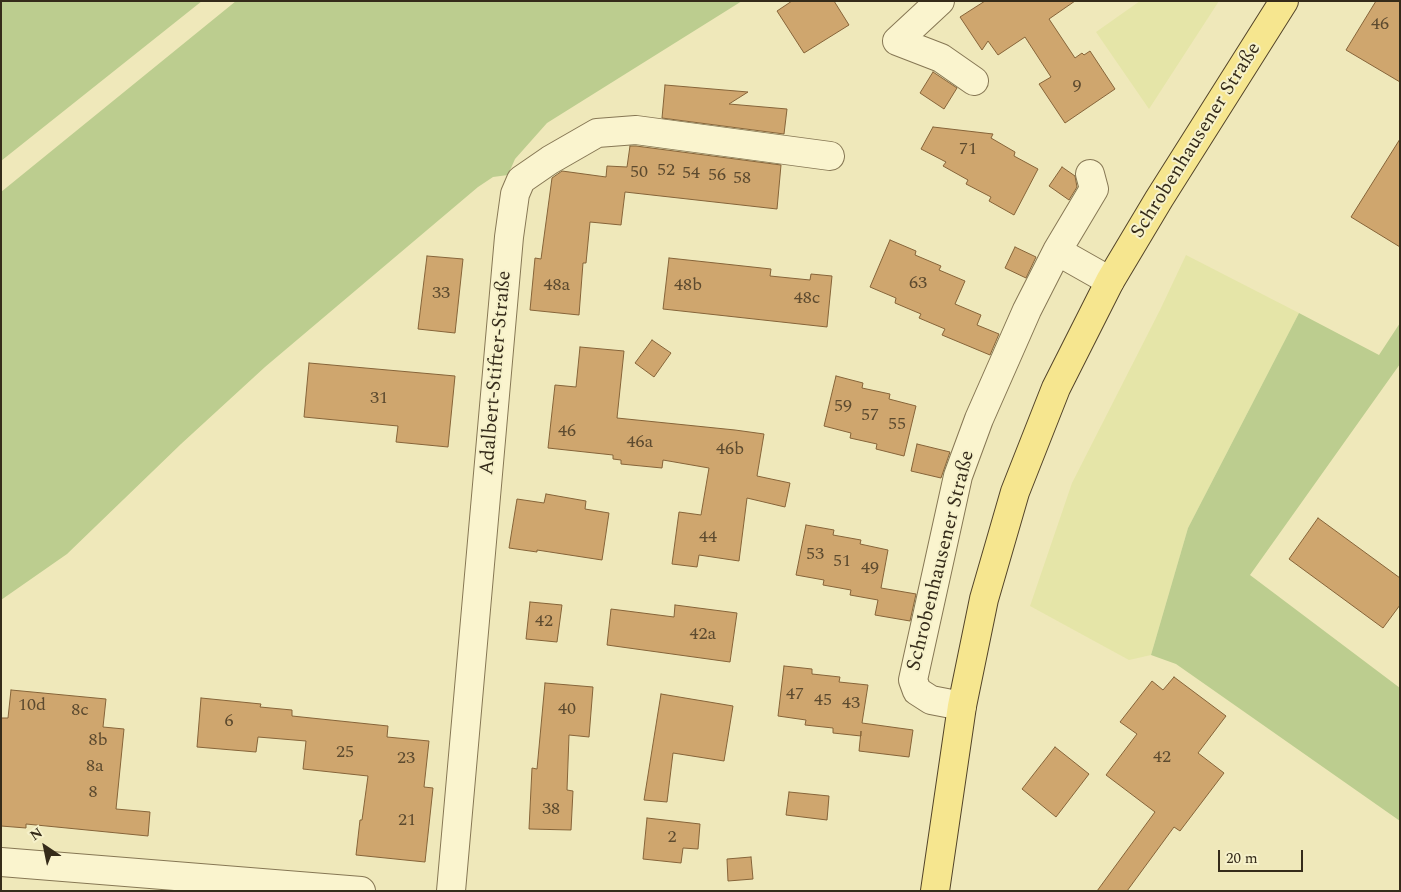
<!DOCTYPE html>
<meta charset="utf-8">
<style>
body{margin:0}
#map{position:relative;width:1401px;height:892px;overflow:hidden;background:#efe8ba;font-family:Spectral,serif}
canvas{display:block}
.frame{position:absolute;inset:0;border:2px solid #352b1a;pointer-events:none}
.north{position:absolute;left:20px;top:822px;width:50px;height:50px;-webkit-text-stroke:4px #f6f1ca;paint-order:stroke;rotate:326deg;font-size:14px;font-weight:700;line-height:20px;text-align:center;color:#352b1a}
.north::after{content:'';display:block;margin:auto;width:18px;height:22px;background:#352b1a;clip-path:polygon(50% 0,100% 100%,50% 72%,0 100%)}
.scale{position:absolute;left:1218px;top:850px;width:85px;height:22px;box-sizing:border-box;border:2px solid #352b1a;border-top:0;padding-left:6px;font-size:15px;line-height:18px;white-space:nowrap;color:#352b1a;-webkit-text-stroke:4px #f6f1ca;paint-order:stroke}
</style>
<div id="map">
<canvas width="1401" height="892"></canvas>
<div class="frame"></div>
<div class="north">N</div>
<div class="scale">20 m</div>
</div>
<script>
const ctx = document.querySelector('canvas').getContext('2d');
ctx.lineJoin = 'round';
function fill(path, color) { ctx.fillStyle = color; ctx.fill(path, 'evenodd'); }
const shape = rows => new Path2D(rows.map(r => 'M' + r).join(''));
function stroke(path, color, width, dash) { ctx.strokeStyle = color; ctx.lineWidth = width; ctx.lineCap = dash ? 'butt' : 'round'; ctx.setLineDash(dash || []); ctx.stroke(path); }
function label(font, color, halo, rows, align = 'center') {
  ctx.font = font + ' Spectral,serif'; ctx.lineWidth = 4; ctx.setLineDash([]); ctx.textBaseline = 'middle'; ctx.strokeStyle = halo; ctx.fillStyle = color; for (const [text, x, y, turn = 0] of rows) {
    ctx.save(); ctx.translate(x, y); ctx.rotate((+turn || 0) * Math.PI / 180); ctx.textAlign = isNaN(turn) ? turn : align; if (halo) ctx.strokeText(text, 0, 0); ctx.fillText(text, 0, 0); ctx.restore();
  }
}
fill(shape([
 [1140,1,1219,1,1149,109,1096,32],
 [1186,255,1299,313,1188,528,1151,655,1129,660,1030,606,1072,483,1160,310]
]), '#e5e5a8');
fill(shape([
 [1,1,202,1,1,161],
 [236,1,742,1,547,123,515,159,508,175,493,177,478,187,265,367,181,444,67,554,1,600,1,192],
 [1299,313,1379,355,1400,323,1400,364,1250,575,1400,688,1400,821,1176,664,1151,655,1188,528]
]), '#bccd8f');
const building = shape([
 [792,1,834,1,849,25,804,53,777,11,792,1],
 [985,1,1075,1,1049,19,1075,58,1082,53,1084,55,1090,51,1115,89,1065,123,1039,84,1051,77,1025,37,998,55,988,41,982,50,960,17,985,1],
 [1376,1,1400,1,1400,82,1346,50,1376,1],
 [933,72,957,88,944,109,920,93,933,72],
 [665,85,748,92,729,104,787,109,784,134,662,118,665,85],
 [933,127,993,134,991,138,1015,152,1014,156,1038,169,1014,215,989,201,991,197,966,184,968,180,943,166,946,162,921,149,933,127],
 [1400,139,1400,247,1351,217,1400,139],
 [630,146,636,146,781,165,777,209,625,192,621,225,590,222,586,263,583,263,579,315,530,310,535,258,541,259,552,178,562,171,606,177,607,166,627,167,630,146],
 [1062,167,1075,176,1077,187,1069,200,1049,186,1062,167],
 [890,240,916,251,915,255,941,266,939,270,965,281,955,304,981,315,977,325,999,334,990,355,942,335,945,329,919,318,921,314,895,303,896,298,870,287,890,240],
 [1015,247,1036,257,1026,278,1005,268,1015,247],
 [427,256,463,259,455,333,418,329,427,256],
 [669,258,771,269,770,276,810,280,811,274,832,276,827,327,663,309,669,258],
 [652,340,671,353,654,377,635,363,652,340],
 [580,347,624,351,617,418,735,430,764,434,757,476,790,483,785,507,747,498,739,561,699,555,697,567,672,564,679,512,701,515,709,468,663,460,662,468,621,464,621,460,613,459,613,455,548,448,555,385,576,387,580,347],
 [309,363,455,376,448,447,396,442,398,426,304,417,309,363],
 [836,376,863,383,862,388,890,394,889,399,916,406,904,456,876,449,877,444,850,438,851,433,824,426,836,376],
 [917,444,950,452,941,478,911,471,917,444],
 [546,494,586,501,585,509,609,513,602,560,537,550,537,552,509,548,517,499,544,503,546,494],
 [1318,518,1400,578,1400,605,1383,628,1289,559,1318,518],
 [806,525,834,530,833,535,861,540,860,544,888,550,881,588,916,594,910,621,875,615,878,600,850,595,851,590,823,585,824,580,796,575,806,525],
 [530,602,562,605,557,642,526,639,530,602],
 [675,605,737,613,730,662,607,645,611,609,674,617,675,605],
 [784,666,812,669,812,674,840,677,839,682,868,685,862,723,913,730,909,757,859,751,861,731,861,736,833,733,833,728,805,725,806,720,778,716,784,666],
 [1174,677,1226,716,1198,753,1224,773,1180,831,1174,827,1127,891,1097,891,1155,812,1106,775,1137,734,1120,722,1152,681,1163,690,1174,677],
 [545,683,593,687,589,737,569,735,567,790,573,791,571,830,529,829,532,768,537,769,545,683],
 [11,690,106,699,103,727,124,729,116,809,150,812,148,836,26,824,26,828,1,826,1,718,8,718,11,690],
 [661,694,733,706,724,761,673,753,667,802,644,800,661,694],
 [201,698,261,704,260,707,292,710,292,716,388,726,387,737,429,741,424,787,433,788,425,862,356,855,360,820,362,820,368,776,303,769,306,741,258,737,256,752,197,747,201,698],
 [1055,747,1089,774,1056,817,1022,789,1055,747],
 [789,792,829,796,827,820,786,815,789,792],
 [647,818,700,824,698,849,683,848,681,863,643,859,647,818],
 [751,857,753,879,728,881,727,859,751,857]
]);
fill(building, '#cfa66e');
stroke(building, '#866439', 1);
const minor = shape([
 [940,1,897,41,941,58,974,81],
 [1057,251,1110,281],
 [962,706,931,700,917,691,913,680,958,476,979,419,1027,310,1057,251,1094,189,1090,174],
 [1,862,361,891],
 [451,891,509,237,515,194,521,180,550,160,597,133,636,130,830,156]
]);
const major = shape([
 [935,891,962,706,984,599,1015,492,1056,388,1110,281,1159,199,1284,1]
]);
stroke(minor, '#867754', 30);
stroke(major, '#534429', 30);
stroke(minor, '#faf4ce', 28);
stroke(major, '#f6e68f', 28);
label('18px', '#5c4a2f', null, [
 ["46",1380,25],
 ["9",1077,87],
 ["71",968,150],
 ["52",666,171],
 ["50",639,173],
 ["54",691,174],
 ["56",717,176],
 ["58",742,179],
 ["63",918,284],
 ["48a",557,286],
 ["48b",688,286],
 ["33",441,294],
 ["48c",807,299],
 ["31",379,399],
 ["59",843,407],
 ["57",870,416],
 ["55",897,425],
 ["46",567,432],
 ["46a",640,443],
 ["46b",730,450],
 ["44",708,538],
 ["53",815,555],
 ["51",842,562],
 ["49",870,569],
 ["42",544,622],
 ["42a",703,635],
 ["47",795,695],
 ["45",823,701],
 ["43",851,704],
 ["10d",32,706],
 ["40",567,710],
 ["8c",80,711],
 ["6",229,722],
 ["8b",98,741],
 ["25",345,753],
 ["42",1162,758],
 ["23",406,759],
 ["8a",95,767],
 ["8",93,793],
 ["38",551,810],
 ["21",407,821],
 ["2",672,838]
]);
label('20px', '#352b1a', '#f6f1ca', [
 ["Schrobenhausener Straße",1197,141,-58],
 ["Adalbert-Stifter-Straße",497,373,-85],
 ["Schrobenhausener Straße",942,561,-76]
]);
</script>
